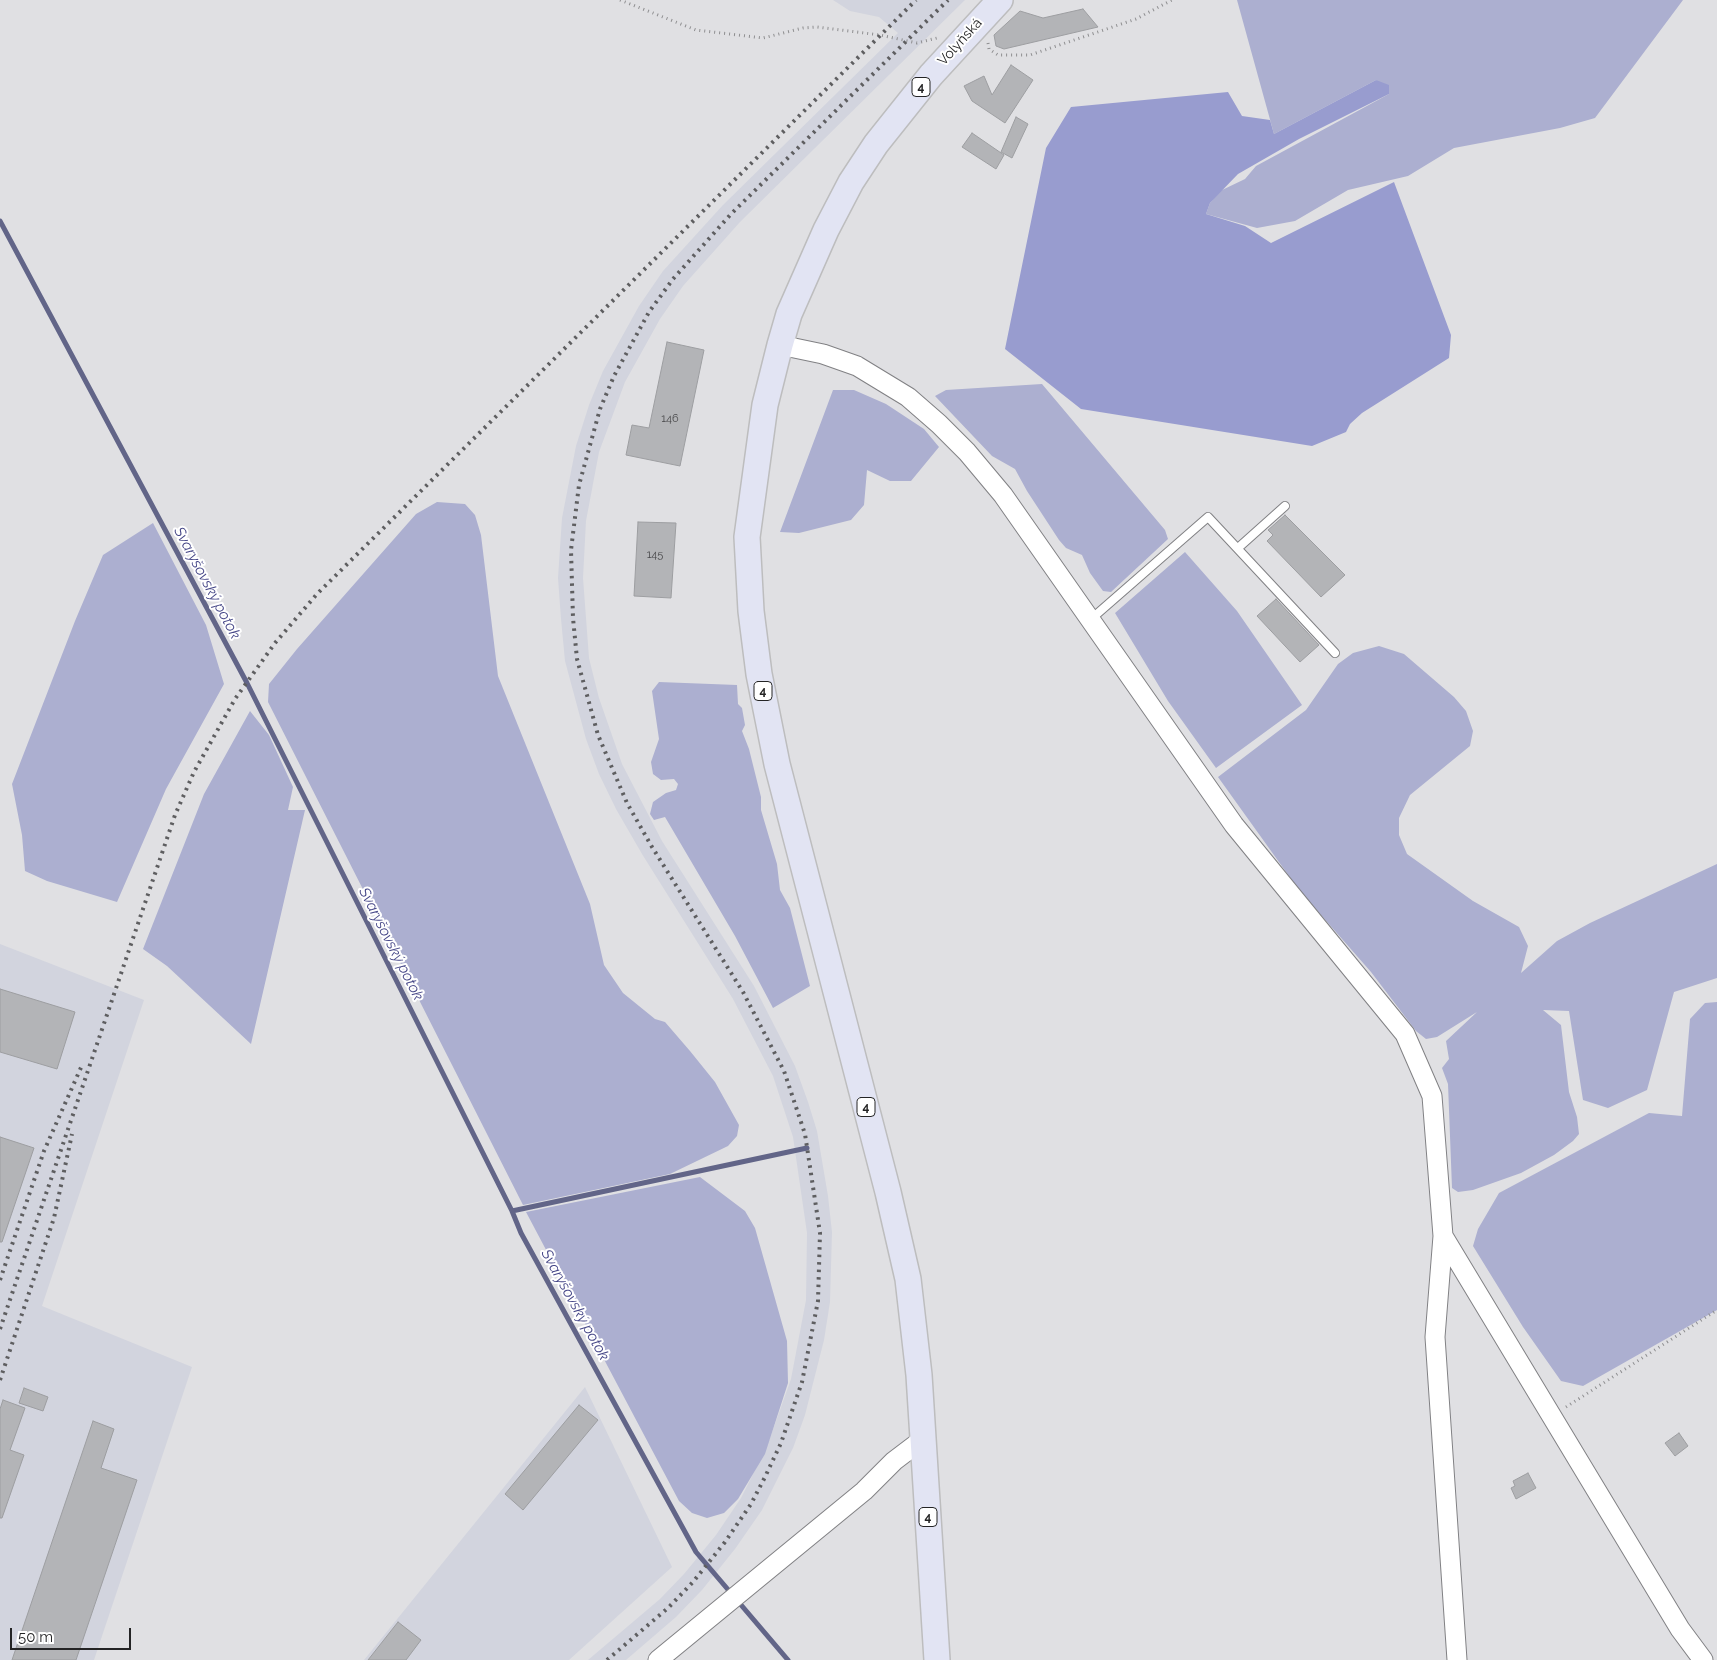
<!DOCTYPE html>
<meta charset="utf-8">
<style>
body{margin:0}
#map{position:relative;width:1717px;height:1660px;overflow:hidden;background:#e0e0e3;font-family:Raleway,sans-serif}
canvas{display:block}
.scale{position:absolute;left:10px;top:1628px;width:121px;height:22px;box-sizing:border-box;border:2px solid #242425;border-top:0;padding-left:6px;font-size:15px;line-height:18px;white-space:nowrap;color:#242425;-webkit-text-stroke:4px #fff;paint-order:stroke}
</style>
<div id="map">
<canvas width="1717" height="1660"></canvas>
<div class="scale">50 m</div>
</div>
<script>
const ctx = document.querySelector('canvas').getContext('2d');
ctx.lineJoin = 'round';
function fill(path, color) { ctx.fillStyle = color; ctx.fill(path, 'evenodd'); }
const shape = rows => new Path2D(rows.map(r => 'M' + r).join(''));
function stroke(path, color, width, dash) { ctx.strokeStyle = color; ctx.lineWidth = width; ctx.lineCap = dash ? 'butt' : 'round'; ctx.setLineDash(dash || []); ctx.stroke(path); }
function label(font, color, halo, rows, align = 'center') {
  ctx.font = font + ' Raleway,sans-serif'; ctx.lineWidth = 4; ctx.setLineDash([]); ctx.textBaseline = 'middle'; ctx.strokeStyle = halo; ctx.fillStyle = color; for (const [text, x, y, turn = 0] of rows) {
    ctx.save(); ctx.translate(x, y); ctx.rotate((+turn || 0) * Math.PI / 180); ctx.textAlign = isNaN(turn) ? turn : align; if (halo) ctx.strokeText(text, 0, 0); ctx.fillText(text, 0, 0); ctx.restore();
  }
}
fill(shape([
 [833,0,965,0,740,222,683,286,660,319,625,382,599,452,586,521,583,578,589,658,599,698,622,764,662,841,754,986,795,1066,808,1102,817,1131,828,1196,832,1232,830,1302,824,1340,805,1415,793,1448,762,1510,735,1549,702,1590,676,1617,626,1660,588,1660,660,1599,684,1574,716,1535,741,1498,754,1472,770,1438,791,1379,806,1300,807,1233,793,1137,773,1076,733,999,642,854,616,809,599,774,586,739,565,661,561,619,558,578,562,518,576,446,589,405,603,371,639,306,663,271,723,205,898,33,879,17,850,11],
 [0,944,144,1000,42,1306,192,1367,94,1660,0,1660],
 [585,1387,672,1567,569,1660,364,1660]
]), '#d2d4de');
fill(shape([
 [1237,0,1683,0,1595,118,1560,128,1454,148,1408,176,1348,190,1295,221,1257,228,1206,214,1210,203,1220,191,1245,179,1256,166,1389,94,1376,80,1274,134],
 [1042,384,1165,530,1168,539,1111,592,1103,591,1090,573,1082,555,1066,548,1059,540,1027,491,1015,469,992,456,935,396,946,390],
 [833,390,854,390,886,404,924,429,939,447,911,481,890,481,867,470,864,505,851,520,799,533,780,532],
 [437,502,465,504,475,515,481,535,498,676,590,904,604,965,623,993,655,1019,665,1022,690,1051,715,1082,739,1125,737,1136,728,1146,670,1174,523,1205,268,702,269,684,297,649,416,514],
 [153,523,206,625,224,684,166,789,117,902,47,881,25,871,22,835,12,784,75,621,103,555],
 [1185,552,1237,611,1302,705,1216,768,1168,701,1115,613],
 [1379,646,1404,654,1454,697,1466,711,1473,731,1470,746,1410,795,1399,818,1399,835,1407,854,1473,901,1519,927,1528,946,1521,973,1557,941,1590,923,1717,864,1717,978,1674,992,1647,1090,1608,1108,1583,1100,1569,1011,1543,1010,1561,1025,1569,1092,1577,1117,1579,1134,1573,1141,1554,1155,1521,1173,1473,1190,1458,1192,1452,1188,1448,1084,1442,1068,1449,1059,1446,1041,1477,1012,1437,1037,1426,1039,1416,1031,1371,972,1299,890,1218,777,1306,710,1338,664,1353,653],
 [659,682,737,685,738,704,742,708,745,725,742,731,749,749,761,797,761,810,777,864,780,890,790,908,810,986,773,1008,735,936,665,817,654,820,650,814,653,802,666,793,676,790,678,784,674,779,661,780,653,774,651,762,659,739,652,691],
 [250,711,269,735,293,787,288,810,305,810,251,1044,167,966,143,949,204,794],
 [1717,1002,1717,1310,1583,1386,1561,1381,1523,1327,1473,1246,1478,1229,1499,1193,1649,1113,1682,1116,1690,1019,1705,1003],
 [700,1177,745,1211,755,1228,787,1341,788,1383,765,1454,738,1499,724,1513,707,1518,692,1513,679,1501,526,1212]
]), '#acafd0');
fill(shape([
 [1376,80,1389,85,1389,94,1299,139,1238,174,1210,203,1206,214,1245,226,1271,243,1394,182,1451,335,1449,358,1362,413,1350,424,1346,432,1312,446,1081,409,1005,349,1046,148,1071,107,1228,92,1242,116,1270,120,1274,134]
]), '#989ccf');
stroke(shape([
 [0,221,247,683,512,1211,521,1233,696,1552,788,1660],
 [512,1211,807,1148]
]), '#626588', 5);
const building = shape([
 [1083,9,1098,27,1004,49,996,46,994,35,1020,11,1043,18,1083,9],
 [1011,65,1033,80,1005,123,972,101,964,86,984,76,992,95,1011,65],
 [1016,117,1028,124,1012,158,1001,152,1016,117],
 [972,133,1004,155,996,169,962,147,972,133],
 [667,342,704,350,680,466,626,455,632,425,649,428,667,342],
 [1285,515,1345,575,1321,597,1267,541,1273,535,1268,530,1285,515],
 [638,522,676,523,671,598,634,596,638,522],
 [1276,599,1319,645,1300,662,1257,616,1276,599],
 [0,989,75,1012,57,1069,0,1052,0,989],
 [0,1137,34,1148,2,1242,0,1242,0,1137],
 [24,1388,48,1397,43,1411,19,1403,24,1388],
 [3,1400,25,1408,10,1450,24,1455,2,1518,0,1518,0,1409,3,1400],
 [579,1405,598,1420,523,1510,505,1494,579,1405],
 [93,1421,114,1429,101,1468,137,1480,76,1660,12,1660,93,1421],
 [1679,1433,1688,1446,1675,1456,1665,1443,1679,1433],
 [1528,1473,1536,1488,1516,1499,1511,1488,1515,1486,1513,1481,1528,1473],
 [398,1622,421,1640,406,1660,368,1660,398,1622]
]);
fill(building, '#b3b4b7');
stroke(building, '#9d9ea1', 1);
const service = shape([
 [1238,548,1285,506],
 [1090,620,1208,517,1335,653]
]);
const tertiary = shape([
 [780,345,823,354,857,366,908,397,939,424,967,452,1003,495,1234,825,1405,1034,1432,1096,1443,1236,1435,1337,1457,1660],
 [1443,1236,1680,1629,1703,1660],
 [658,1660,864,1491,894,1461,923,1439]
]);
const primary = shape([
 [937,1660,919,1375,908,1279,888,1192,777,764,759,674,751,611,747,537,765,405,780,345,789,314,826,230,851,182,876,144,931,75,1000,0]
]);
stroke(service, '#818184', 10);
stroke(tertiary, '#818184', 21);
stroke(primary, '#bdbdbe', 28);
stroke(shape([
 [620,0,696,30,763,38,803,28,817,27,880,35,917,43,937,38],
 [988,43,989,49,998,55,1030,55,1136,19,1172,0],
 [1566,1407,1717,1310]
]), '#8e8e90', 3, [1, 4]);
stroke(service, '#fff', 8);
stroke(tertiary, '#fff', 19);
stroke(primary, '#e2e4f3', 25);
stroke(shape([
 [0,1280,44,1151,83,1063],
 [0,1329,175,815,194,772,235,699,275,643,317,594,916,0],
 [0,1380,54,1218,72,1134],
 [607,1660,668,1608,693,1582,725,1542,751,1504,765,1477,781,1443,802,1382,818,1301,820,1233,805,1134,784,1071,743,992,652,847,627,803,598,735,577,659,573,618,571,550,579,485,600,409,614,376,649,312,673,279,731,214,948,0]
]), '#5e5e60', 4, [2.5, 5]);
label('11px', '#48484a', null, [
 ["146",670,419],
 ["145",655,555]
]);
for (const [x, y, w] of [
 [921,87,18],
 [763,691,18],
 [866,1107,18],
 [928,1517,18]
]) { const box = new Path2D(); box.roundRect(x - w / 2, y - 9.5, w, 19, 4); ctx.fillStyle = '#fff'; ctx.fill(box); stroke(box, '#242425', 1); }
label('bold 12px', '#242425', null, [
 ["4",921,87],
 ["4",763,691],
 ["4",866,1107],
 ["4",928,1517]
]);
label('14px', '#242425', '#fff', [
 ["Volyňská",960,42,-48]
]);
label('italic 15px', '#474888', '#fff', [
 ["Svaryšovský potok",207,583,62],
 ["Svaryšovský potok",391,944,63],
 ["Svaryšovský potok",575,1305,61]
]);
</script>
